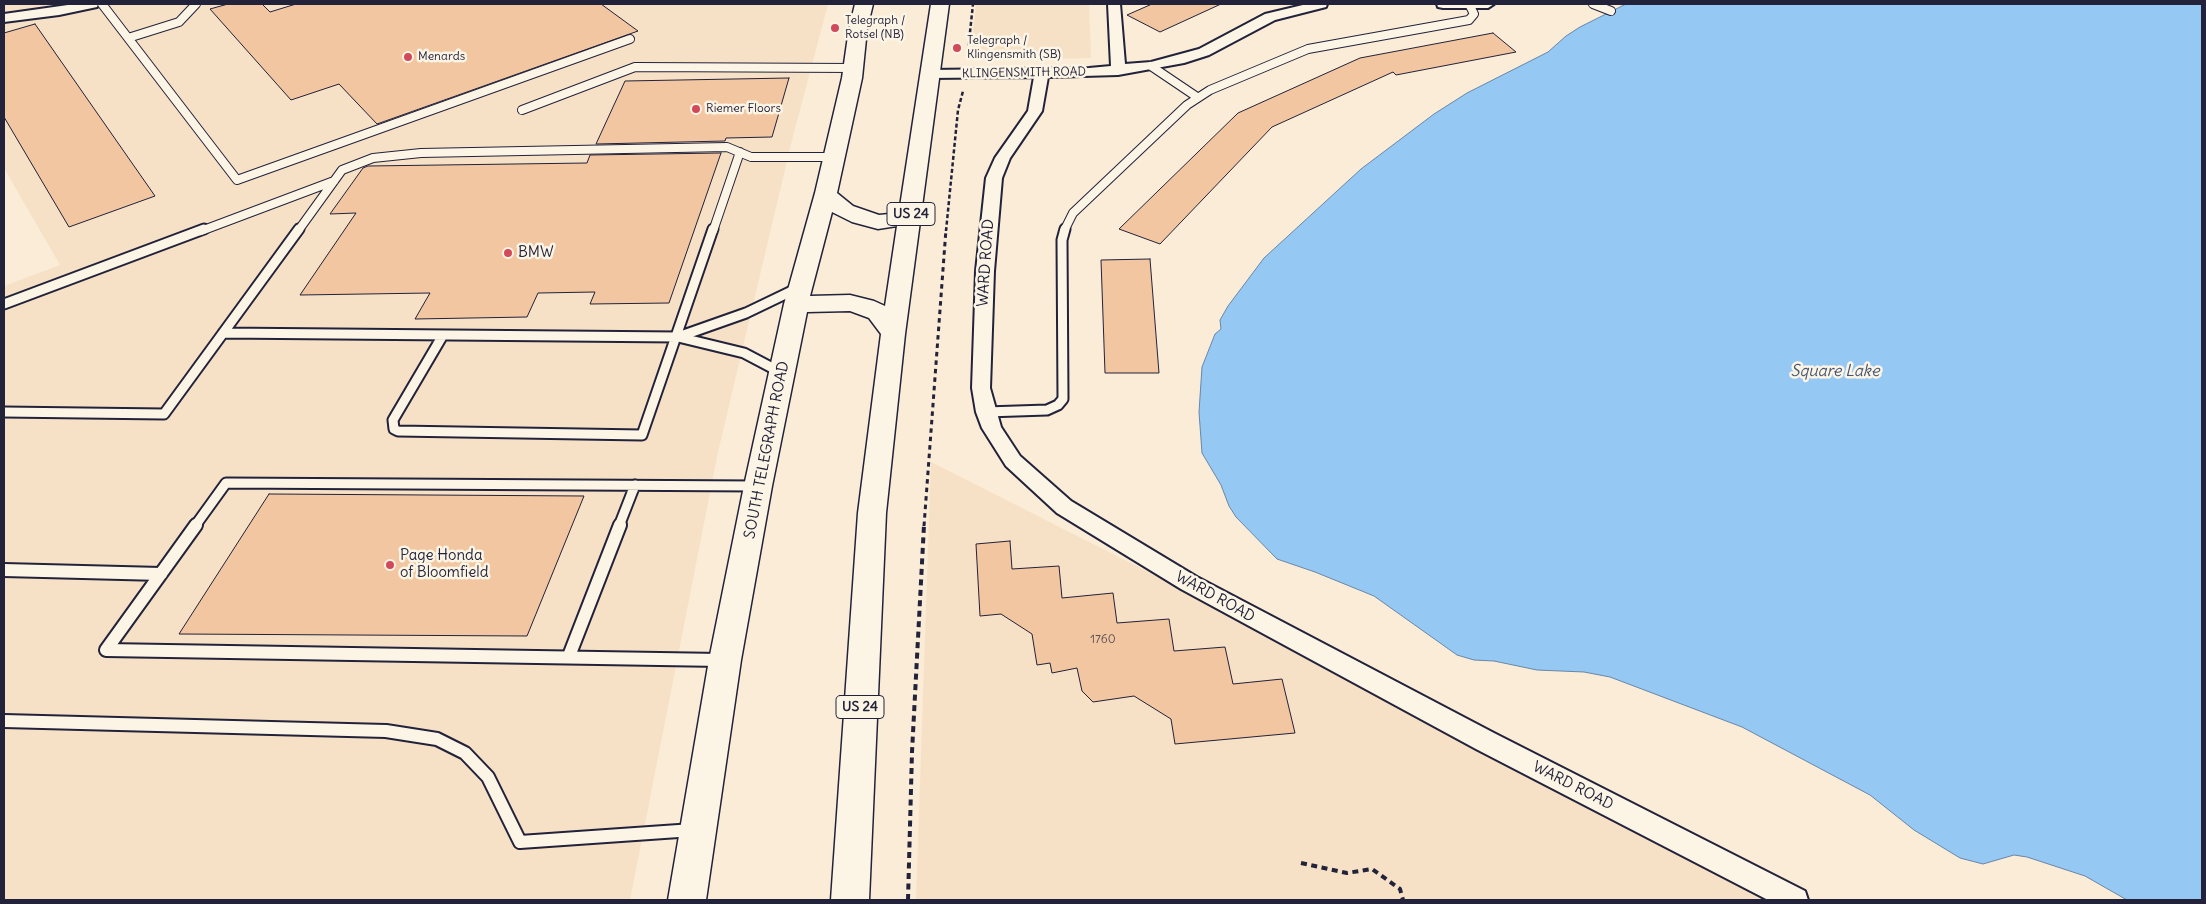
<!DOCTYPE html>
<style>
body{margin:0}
#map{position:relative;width:2206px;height:904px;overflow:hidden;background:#faecd7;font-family:Delius,sans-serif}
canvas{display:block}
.frame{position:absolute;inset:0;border:5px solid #22223b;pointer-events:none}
</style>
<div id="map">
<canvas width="2206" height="904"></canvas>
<div class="frame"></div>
</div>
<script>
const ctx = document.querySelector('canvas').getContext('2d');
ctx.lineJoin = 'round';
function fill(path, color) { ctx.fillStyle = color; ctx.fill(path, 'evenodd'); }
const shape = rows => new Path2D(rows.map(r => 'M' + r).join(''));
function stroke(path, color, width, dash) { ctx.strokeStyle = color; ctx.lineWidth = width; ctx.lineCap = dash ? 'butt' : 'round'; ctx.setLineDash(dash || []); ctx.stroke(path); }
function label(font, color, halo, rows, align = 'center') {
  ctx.font = font + ' Delius,sans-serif'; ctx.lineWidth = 5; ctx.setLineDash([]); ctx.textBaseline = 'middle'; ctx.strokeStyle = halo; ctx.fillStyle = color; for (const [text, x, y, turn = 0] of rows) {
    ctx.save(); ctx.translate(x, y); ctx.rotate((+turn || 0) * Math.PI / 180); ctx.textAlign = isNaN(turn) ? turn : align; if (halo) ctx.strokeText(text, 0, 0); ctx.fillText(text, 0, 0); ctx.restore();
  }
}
fill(shape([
 [4,4,828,4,792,140,718,452,630,900,4,900,4,286,60,265,4,168],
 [976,4,1089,4,1091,58,974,60,971,51],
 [931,462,1293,645,1763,900,916,900]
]), '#f7e1c6');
const water = shape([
 [1626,4,2202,4,2202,900,2127,900,2085,876,2027,857,2014,855,1983,864,1960,858,1914,830,1870,795,1742,727,1610,677,1584,672,1537,670,1494,661,1474,660,1457,655,1374,596,1315,572,1277,559,1236,517,1229,506,1221,485,1202,453,1199,412,1202,367,1215,334,1221,329,1220,320,1228,306,1264,258,1361,169,1434,114,1467,93,1548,52,1566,36,1580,27,1626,4]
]);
fill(water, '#95c8f2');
stroke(water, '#6786a9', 1);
const building = shape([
 [228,4,262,4,270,12,296,4,601,4,638,31,377,124,339,84,291,100,210,9,228,4],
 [1152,4,1221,4,1160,32,1127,15,1152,4],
 [35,24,155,196,69,227,4,117,4,33,35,24],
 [1493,33,1516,52,1396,75,1393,72,1272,127,1160,244,1119,229,1238,113,1360,58,1493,33],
 [789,78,772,137,726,138,725,141,596,144,625,81,789,78],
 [721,153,669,303,590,304,595,292,538,293,527,317,415,319,430,293,300,295,356,213,330,214,363,168,368,166,587,163,590,155,721,153],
 [1150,259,1159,373,1105,373,1101,260,1150,259],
 [269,494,584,496,527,636,179,634,269,494],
 [1010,541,1012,569,1059,566,1062,598,1113,593,1117,623,1169,619,1174,651,1225,647,1233,684,1282,679,1295,733,1175,744,1171,719,1134,696,1093,702,1082,691,1077,668,1052,673,1050,663,1037,665,1032,634,1001,614,980,616,976,544,1010,541]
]);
fill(building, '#f1c6a0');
stroke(building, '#22223b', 1);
const laneFar2 = shape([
 [102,4,237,180,630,39],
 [1593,4,1611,11],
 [128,38,179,22,196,4],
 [1151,66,1197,97],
 [522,110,635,67,855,68],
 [201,231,334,181],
 [298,231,342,170,373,158,421,153,727,147,751,157,834,157],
 [713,231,740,152],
 [1064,231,1073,213,1187,105,1210,90,1308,49,1469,20,1474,14,1469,4]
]);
const laneFar1 = shape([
 [4,304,204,229],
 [223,333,678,337,744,353,782,373],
 [443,335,393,420,394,429,398,431,642,435,713,229],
 [678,337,746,313,798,288],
 [4,412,164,414,299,229],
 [986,412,1047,410,1058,405,1063,399,1062,240,1065,229],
 [195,526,226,483,756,486],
 [619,526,635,485]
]);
const lane = shape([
 [196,525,106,650,721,660],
 [4,570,161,574],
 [569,656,620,525],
 [4,721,386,731,437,739,465,753,488,777,520,842,693,830]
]);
const street = shape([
 [75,4,98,4,97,7,59,15,4,22,4,14,75,4],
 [1108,4,1120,4,1125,64,1151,62,1199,49,1265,14,1307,4,1327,4,1326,7,1275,20,1209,55,1184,63,1118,75,1048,77,1042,111,1010,158,1002,178,994,271,990,388,1001,427,1020,456,1071,501,1197,577,1494,733,1805,891,1808,900,1768,900,1476,749,1181,589,1057,513,1006,466,982,428,976,412,972,388,976,271,986,178,995,158,1028,111,1034,77,929,78,922,74,929,70,1089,68,1111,66,1108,4],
 [1437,4,1494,4,1488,8,1443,8,1438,7,1437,4]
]);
const highway = shape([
 [855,4,873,4,867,29,862,78,837,193,853,206,879,215,899,213,931,4,949,4,905,334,886,513,869,900,831,900,858,513,881,334,869,318,850,311,807,312,772,486,741,660,706,900,668,900,709,660,744,486,784,304,815,193,842,78,849,29,855,4],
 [832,212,852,222,878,229,897,226,885,306,874,301,850,295,810,296,832,212]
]);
stroke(laneFar2, '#22223b', 10);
stroke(laneFar1, '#22223b', 13);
stroke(lane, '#22223b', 16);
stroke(street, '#22223b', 4);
stroke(highway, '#22223b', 3);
stroke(shape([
 [970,58,968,51,973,4],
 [946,231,958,110,963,91]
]), '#22223b', 2.5, [4, 2.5]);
stroke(shape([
 [924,526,946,229]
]), '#22223b', 3, [4.5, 4]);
stroke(shape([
 [1301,863,1347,873,1372,869,1400,889,1403,900],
 [908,900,912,752,924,525]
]), '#22223b', 4, [6, 4.5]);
stroke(laneFar2, '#fcf5e5', 8);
stroke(laneFar1, '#fcf5e5', 9);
stroke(lane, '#fcf5e5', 12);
fill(street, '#fcf5e5');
fill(highway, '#fcf5e5');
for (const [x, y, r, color] of [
 [835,28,5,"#d1495b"],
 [957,48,5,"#d1495b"],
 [408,57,5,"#d1495b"],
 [696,109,5,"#d1495b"],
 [508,253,5,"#d1495b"],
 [390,565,5,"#d1495b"]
]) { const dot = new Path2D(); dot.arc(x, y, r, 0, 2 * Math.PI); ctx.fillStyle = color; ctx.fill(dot); stroke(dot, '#fcf5e5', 2); }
label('12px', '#22223b', '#fcf5e5', [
 ["Telegraph /",845,21],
 ["Rotsel (NB)",845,35],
 ["Telegraph /",967,41],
 ["Klingensmith (SB)",967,55],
 ["Menards",418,57],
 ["Riemer Floors",706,109]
], 'left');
label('12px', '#22223b', '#fcf5e5', [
 ["KLINGENSMITH ROAD",1024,73,-1]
]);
label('12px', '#564b54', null, [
 ["1760",1103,640]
]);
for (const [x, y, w] of [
 [911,214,48],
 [860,707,48]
]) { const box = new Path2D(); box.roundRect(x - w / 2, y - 11.5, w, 23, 4); ctx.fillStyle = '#fcf5e5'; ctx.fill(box); stroke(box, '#22223b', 1); }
label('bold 14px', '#22223b', null, [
 ["US 24",911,214],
 ["US 24",860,707]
]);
label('15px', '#22223b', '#fcf5e5', [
 ["BMW",518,253],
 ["Page Honda",400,556],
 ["of Bloomfield",400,573]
], 'left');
label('15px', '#22223b', '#fcf5e5', [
 ["WARD ROAD",986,263,-86],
 ["SOUTH TELEGRAPH ROAD",767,450,-79],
 ["WARD ROAD",1215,597,29],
 ["WARD ROAD",1573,786,27]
]);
label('italic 16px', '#445472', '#fcf5e5', [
 ["Square Lake",1835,371]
]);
</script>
